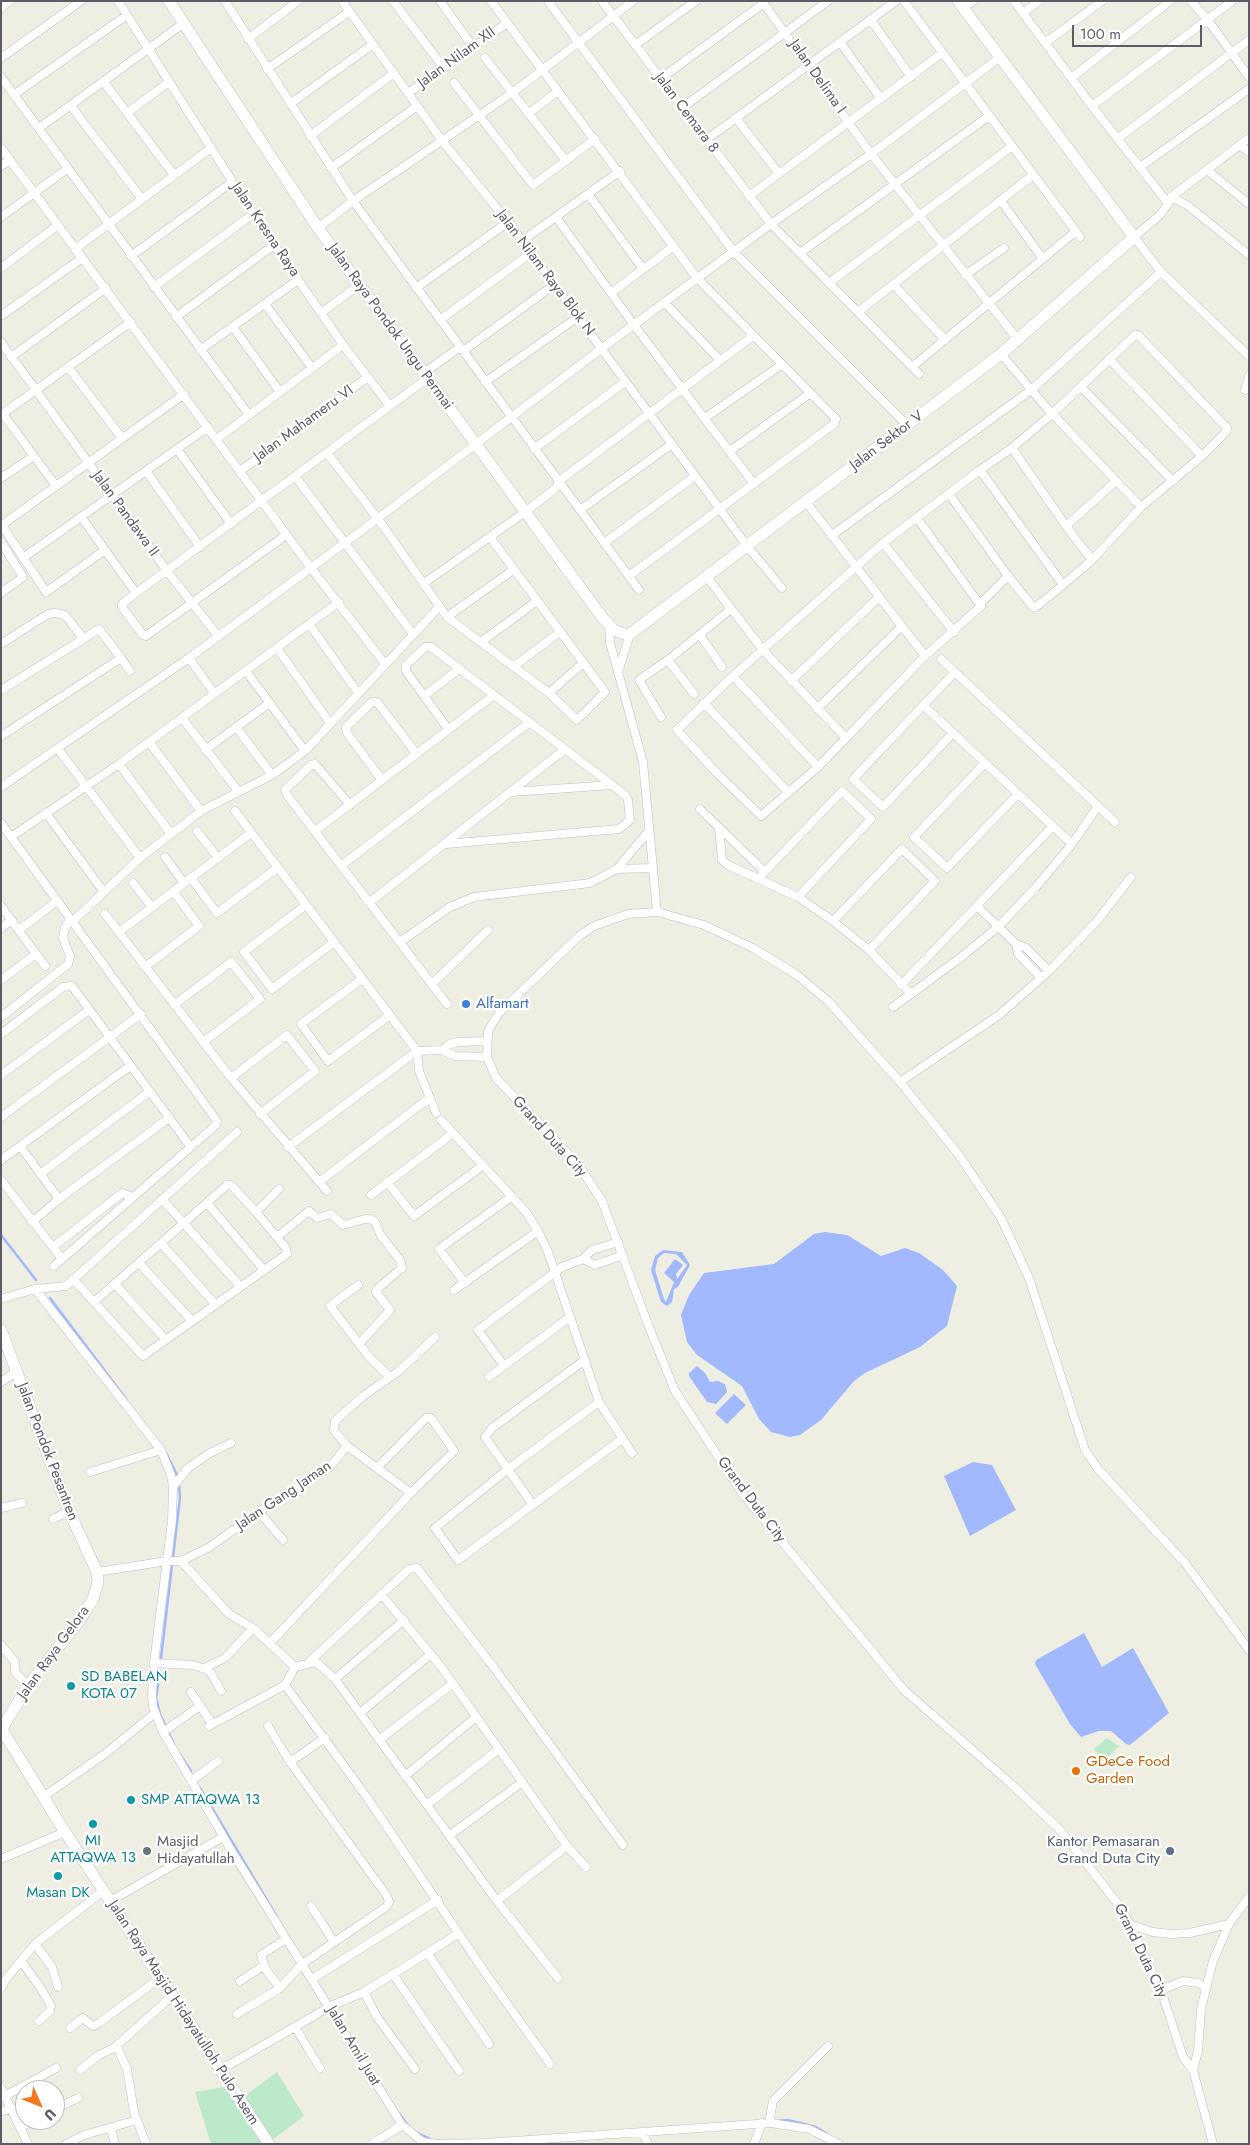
<!DOCTYPE html>
<style>
body{margin:0}
#map{position:relative;width:1250px;height:2145px;overflow:hidden;background:#eeefe2;font-family:Jost,sans-serif}
canvas{display:block}
.frame{position:absolute;inset:0;border:2px solid #5b5c65;pointer-events:none}
.north{position:absolute;left:15px;top:2080px;width:50px;height:50px;box-sizing:border-box;background:#fff;border:1px solid #bdbec1;border-radius:50%;rotate:134deg;font-size:14px;font-weight:700;line-height:20px;text-align:center;color:#5b5c65}
.north::after{content:'';display:block;margin:auto;width:18px;height:22px;background:#f8741f;clip-path:polygon(50% 0,100% 100%,50% 72%,0 100%)}
.scale{position:absolute;left:1072px;top:25px;width:130px;height:22px;box-sizing:border-box;border:2px solid #5b5c65;border-top:0;padding-left:6px;font-size:15px;line-height:18px;white-space:nowrap;color:#5b5c65;-webkit-text-stroke:4px #fff;paint-order:stroke}
</style>
<div id="map">
<canvas width="1250" height="2145"></canvas>
<div class="frame"></div>
<div class="north">U</div>
<div class="scale">100 m</div>
</div>
<script>
const ctx = document.querySelector('canvas').getContext('2d');
ctx.lineJoin = 'round';
function fill(path, color) { ctx.fillStyle = color; ctx.fill(path, 'evenodd'); }
const shape = rows => new Path2D(rows.map(r => 'M' + r).join(''));
function stroke(path, color, width, dash) { ctx.strokeStyle = color; ctx.lineWidth = width; ctx.lineCap = dash ? 'butt' : 'round'; ctx.setLineDash(dash || []); ctx.stroke(path); }
function label(font, color, halo, rows, align = 'center') {
  ctx.font = font + ' Jost,sans-serif'; ctx.lineWidth = 4.5; ctx.setLineDash([]); ctx.textBaseline = 'middle'; ctx.strokeStyle = halo; ctx.fillStyle = color; for (const [text, x, y, turn = 0] of rows) {
    ctx.save(); ctx.translate(x, y); ctx.rotate((+turn || 0) * Math.PI / 180); ctx.textAlign = isNaN(turn) ? turn : align; if (halo) ctx.strokeText(text, 0, 0); ctx.fillText(text, 0, 0); ctx.restore();
  }
}
fill(shape([
 [1107,1738,1119,1746,1104,1761,1094,1749],
 [277,2072,304,2116,267,2144,211,2144,195,2092,230,2086,238,2101]
]), '#bce9ca');
fill(shape([
 [825,1232,847,1235,881,1256,905,1248,919,1253,943,1270,957,1286,947,1326,920,1347,865,1373,854,1381,821,1420,800,1435,790,1437,771,1432,759,1419,742,1386,697,1355,687,1342,681,1315,689,1295,704,1273,774,1264,814,1234],
 [663,1250,682,1252,690,1265,678,1287,674,1289,672,1302,667,1306,661,1302,651,1270,655,1256],
 [664,1253,676,1254,687,1265,677,1279,676,1274,683,1265,675,1259,664,1273,674,1282,666,1302,664,1299,655,1270,658,1258],
 [697,1366,705,1373,710,1382,718,1381,725,1384,727,1392,716,1404,707,1402,689,1376,689,1373],
 [734,1394,746,1405,727,1424,715,1413],
 [973,1462,992,1465,1016,1510,970,1536,944,1476],
 [1084,1633,1102,1667,1133,1648,1169,1713,1130,1745,1126,1744,1111,1731,1099,1731,1081,1737,1070,1724,1035,1664,1036,1660]
]), '#a2b9ff');
stroke(shape([
 [1,1235,36,1280],
 [50,1298,126,1399],
 [165,1451,178,1477],
 [161,1658,180,1498,179,1485],
 [160,1672,156,1698,160,1714,174,1744],
 [179,1753,191,1771],
 [200,1788,277,1917],
 [399,2113,409,2127],
 [778,2121,788,2120,816,2127,827,2134],
 [417,2133,430,2139]
]), '#a2b9ff', 2.5);
const street = shape([
 [118,1,253,214,343,345,390,406],
 [225,1,353,201,639,590],
 [342,1,443,142,508,222,747,546,782,588],
 [393,1,444,68],
 [440,1,473,47],
 [491,1,697,278,836,419,834,424,629,576],
 [548,1,733,251,907,425],
 [602,1,771,224,919,374],
 [762,1,871,154,1018,340],
 [904,1,1080,237],
 [1014,1,1092,106,1167,202],
 [1191,1,1207,19,1249,77],
 [1,8,10,1],
 [963,8,973,1],
 [1023,13,1039,1],
 [871,20,911,77],
 [248,39,298,1],
 [840,42,881,99],
 [1045,43,1102,1],
 [635,45,696,1],
 [1,58,81,1],
 [485,58,566,161],
 [267,69,349,12],
 [1,77,249,415],
 [1071,78,1170,1],
 [660,79,764,3],
 [103,81,174,175],
 [454,83,533,185,595,139],
 [408,93,507,23],
 [15,94,127,15],
 [290,104,373,44],
 [71,106,142,199],
 [1092,106,1232,1],
 [682,108,828,1],
 [127,113,169,82],
 [528,114,558,91],
 [736,118,779,174],
 [39,128,184,23],
 [310,136,394,73],
 [1249,138,1175,194,1160,215,1134,237,1161,272,1249,356],
 [1117,139,1249,40],
 [706,140,896,1],
 [1240,145,1249,152],
 [1,148,311,568,385,664],
 [1,166,10,160],
 [1140,167,1249,89],
 [331,168,417,106],
 [1207,170,1249,204],
 [588,194,643,269],
 [749,196,942,53],
 [1171,197,1187,205,1249,255],
 [1001,201,1043,259],
 [1,217,67,169],
 [556,217,634,325,754,484],
 [318,228,353,201,512,93,633,1],
 [522,241,620,171],
 [75,249,211,148],
 [800,253,989,116],
 [131,256,232,182],
 [1,268,58,225],
 [965,275,1004,248],
 [829,283,1011,147],
 [894,285,945,340],
 [154,287,253,214],
 [416,288,508,222],
 [611,293,674,246],
 [664,302,720,360],
 [265,304,312,368],
 [858,312,1033,175],
 [321,313,359,285],
 [1,316,82,258],
 [176,317,274,245],
 [440,320,531,253],
 [233,327,280,392],
 [1,342,167,571,218,636],
 [200,350,298,280],
 [463,351,554,285],
 [1001,354,1045,406,1141,507],
 [11,357,106,288],
 [1109,359,1202,456],
 [68,367,122,438],
 [912,367,1075,232],
 [424,373,460,347],
 [485,382,578,317],
 [1081,387,1173,481],
 [1245,390,1249,376],
 [3,414,56,486],
 [1,415,131,322],
 [705,418,781,365],
 [217,439,343,345],
 [1012,448,1066,526,1092,560],
 [177,449,231,524],
 [534,449,625,382],
 [730,451,809,394],
 [327,453,381,523,447,617,549,693,582,664],
 [146,471,200,547],
 [240,471,368,377],
 [295,476,413,634],
 [1,478,34,456],
 [949,494,1008,576,1033,607,1036,607,1063,585],
 [580,510,672,444],
 [82,518,136,593],
 [917,518,981,606,925,656],
 [1,524,46,592,105,550],
 [2,525,184,394],
 [1066,526,1116,481],
 [286,535,146,636,143,635,122,607,122,604,136,593,428,378],
 [831,536,1031,390,1161,272],
 [490,537,605,692,577,720,549,693],
 [1,542,23,577,1,593],
 [604,543,695,476],
 [883,543,954,632],
 [23,558,208,427],
 [706,576,763,650,846,738,925,656,806,502],
 [423,584,525,512,556,488,559,481,753,336],
 [981,603,1008,576],
 [447,617,513,570],
 [309,624,358,693],
 [609,626,610,643,643,762,657,912,628,914,594,926,578,937,499,1013,488,1031,487,1057,496,1078,578,1164,602,1201,649,1327,675,1391,742,1493,904,1690,1009,1782,1060,1830,1122,1909,1161,1990,1183,2057,1193,2070,1213,2144],
 [700,635,722,667],
 [481,642,537,601],
 [1,644,48,614,55,613,65,615,83,638],
 [277,648,330,723],
 [121,658,130,671],
 [189,658,214,693],
 [941,659,1115,822],
 [668,660,694,694],
 [513,667,560,632],
 [246,671,305,751],
 [618,672,630,634],
 [733,676,818,767],
 [791,681,879,597],
 [1,690,99,629,121,658,1,736],
 [424,696,406,671,406,665,425,647,431,647,612,785,626,796,628,800,630,820,619,829,446,844],
 [704,703,788,792],
 [923,705,1072,844],
 [817,709,901,627],
 [661,717,639,680,668,660,731,609],
 [182,718,238,791],
 [236,727,272,775],
 [448,729,424,696,459,669],
 [953,733,883,807,853,779,955,672],
 [846,738,818,767,761,816,716,772,677,730,733,676,883,543,980,470,1012,448,1052,414,1135,335,1138,335,1227,428,1226,432,1202,456,1141,507,1092,560,1063,585,980,470],
 [149,742,201,811],
 [58,749,140,858],
 [205,750,268,704],
 [985,763,914,837,947,868,1018,794],
 [119,764,171,834],
 [382,780,347,733,346,727,372,702,377,702,416,753],
 [1,787,189,658,377,519,601,349,771,224,871,154,999,58],
 [511,792,612,785],
 [350,805,315,764,311,765,285,790,287,795,447,1004],
 [700,809,765,872],
 [235,811,417,1051,419,1071,436,1113],
 [46,813,103,891],
 [1,823,217,1121,216,1125,54,1266],
 [719,828,722,860,728,865,798,897,833,921,869,950,911,994],
 [197,831,218,858],
 [315,831,494,695],
 [11,837,119,764,339,602],
 [165,857,184,883],
 [342,865,530,722],
 [617,869,652,868],
 [191,878,217,913,277,868],
 [758,879,842,791,871,819,798,897],
 [133,883,152,907],
 [370,902,565,749],
 [306,905,244,952,272,989,334,942],
 [1,906,36,954,1,980],
 [977,906,1016,944,1025,947,1049,971],
 [657,912,704,925,753,948,797,975,828,1001,900,1082,959,1155,1001,1218,1029,1278,1085,1450,1098,1469,1185,1563,1249,1650],
 [105,914,231,1078,327,1191],
 [833,921,902,849,935,881,869,950],
 [72,922,140,858,201,811,272,775,305,751,439,607],
 [1,928,12,920],
 [19,930,57,901],
 [119,932,251,833],
 [400,942,450,907,474,897,590,883,617,869,647,833],
 [1016,944,1018,954,1041,978],
 [36,954,45,966],
 [145,967,199,926,173,891],
 [362,979,301,1024,328,1061,390,1015],
 [432,984,488,930],
 [901,985,1053,826],
 [174,1005,231,962,260,999,203,1042],
 [893,1007,960,958,999,926,1036,887,1072,844,1098,806],
 [1,1017,68,964,70,956,63,938,65,927,71,919],
 [1,1034,63,987,72,986,190,1146],
 [442,1050,450,1044,458,1042,487,1041],
 [1,1075,89,1010],
 [231,1078,287,1035,315,1071,260,1114],
 [900,1082,999,1015,1049,971,1097,921,1131,877],
 [1,1117,141,1014],
 [441,1120,526,1212,538,1231,548,1252,599,1402,632,1453],
 [20,1146,59,1199],
 [288,1147,417,1051,442,1050,455,1056,487,1057],
 [1,1160,130,1066],
 [40,1174,149,1092],
 [1,1180,62,1259],
 [319,1182,428,1099],
 [387,1182,414,1216,482,1166],
 [227,1185,231,1185,256,1212,286,1248,287,1254,143,1356,94,1302,227,1185],
 [371,1195,452,1134],
 [162,1199,240,1286],
 [207,1203,264,1270],
 [256,1212,279,1189],
 [32,1222,59,1199,169,1118],
 [277,1237,309,1211,317,1218,331,1214,343,1225,365,1219,370,1219,375,1222,381,1236,400,1260,402,1268,377,1289,376,1292,390,1310,359,1344],
 [161,1243,215,1304],
 [53,1247,122,1193,132,1197],
 [583,1259,595,1265,623,1255],
 [139,1263,192,1321],
 [73,1279,94,1302],
 [465,1283,439,1249,511,1197],
 [115,1284,165,1339],
 [358,1285,330,1306,370,1358,390,1377],
 [35,1289,161,1450,171,1475,173,1487,172,1521,154,1663,152,1695,153,1707,163,1732,231,1850,402,2125,423,2142,438,2144,486,2143,771,2123,809,2129,839,2144],
 [454,1290,538,1231],
 [1,1299,35,1289,66,1286,237,1132],
 [504,1366,478,1330,562,1267,583,1259,592,1250,618,1242],
 [489,1377,570,1317],
 [1,1382,15,1372],
 [599,1402,508,1469,435,1528,458,1560,622,1439],
 [377,1468,426,1418,431,1418,454,1451,411,1493],
 [90,1472,161,1450],
 [173,1487,187,1469,208,1454,231,1443],
 [533,1505,485,1437,492,1428,585,1360],
 [1,1508,22,1503],
 [259,1512,283,1540],
 [53,1519,69,1511],
 [181,1561,208,1548,266,1507,330,1467,347,1446,334,1430,335,1421,363,1396,399,1371,435,1337],
 [97,1572,167,1561,181,1561,229,1614,253,1628,295,1667],
 [381,1594,442,1668,567,1846,497,1901],
 [270,1643,411,1493,347,1446],
 [1,1645,15,1662,15,1672,28,1686],
 [154,1663,193,1665,205,1669,211,1673,221,1691],
 [308,1663,409,1569,417,1568,495,1669,623,1845],
 [204,1668,225,1658,253,1628],
 [335,1679,404,1620],
 [191,1692,209,1719],
 [360,1713,431,1654],
 [209,1726,285,1685],
 [163,1732,200,1706],
 [379,1740,452,1684],
 [290,1762,325,1738],
 [405,1776,476,1717],
 [191,1781,218,1761],
 [43,1797,106,1753,155,1713],
 [428,1804,499,1749],
 [450,1835,521,1783],
 [567,1846,586,1867],
 [1,1859,65,1832],
 [110,1901,223,1837],
 [311,1906,334,1942],
 [1129,1924,1153,1932,1171,1934,1190,1933,1229,1924],
 [35,1944,52,1967,58,1987],
 [428,1954,489,2044],
 [21,1961,40,1987,51,2006,50,2011,39,2021],
 [265,1967,261,1955,286,1939],
 [393,1974,459,2071],
 [312,1979,438,1900],
 [240,1981,263,1966,280,1988],
 [1,1988,6,1979,35,1944,103,1891],
 [1161,1990,1183,1981,1198,1983,1205,1987],
 [364,1992,377,2017,415,2069],
 [237,2014,280,1988,302,1964,386,1907,389,1902,387,1896,290,1762,268,1726],
 [295,2027,320,2068],
 [70,2028,83,2018,93,2026,99,2023,160,1978],
 [114,2048,172,1996],
 [550,2064,486,1974,366,1796,285,1685,295,1667,316,1662,335,1679,497,1901,558,1978],
 [222,2069,331,2006,364,1992,458,1934],
 [80,2070,99,2055,114,2048,118,2049,127,2069,134,2112,146,2144],
 [1193,2070,1198,2051,1201,2009,1213,1961,1229,1924,1249,1897],
 [1,2088,28,2144],
 [5,2096,56,2068],
 [55,2109,78,2098],
 [1,2112,12,2108],
 [769,2123,773,2101,828,2046],
 [21,2127,34,2120],
 [111,2129,115,2144],
 [642,2132,648,2144],
 [66,2144,84,2135,137,2120],
 [372,2144,402,2125],
 [754,2144,762,2123]
]);
const secondary = shape([
 [169,1,318,228,602,617,614,630,624,634,630,634,1001,354,1134,237,958,1],
 [1,1330,69,1511,97,1572,98,1582,93,1599,81,1618,28,1686,1,1730],
 [2,1730,65,1832,269,2144]
]);
stroke(street, '#bfbfc7', 9);
stroke(secondary, '#bfc0c9', 12);
stroke(street, '#fff', 8);
stroke(secondary, '#fff', 11);
for (const [x, y, r, color] of [
 [466,1004,5,"#3f7fe0"],
 [71,1686,5,"#0f9aa8"],
 [1076,1771,5,"#e8710a"],
 [131,1800,5,"#0f9aa8"],
 [93,1824,5,"#0f9aa8"],
 [147,1851,5,"#6b7280"],
 [1170,1851,5,"#5c6f8a"],
 [58,1876,5,"#0f9aa8"]
]) { const dot = new Path2D(); dot.arc(x, y, r, 0, 2 * Math.PI); ctx.fillStyle = color; ctx.fill(dot); stroke(dot, '#fff', 2); }
label('15px', '#5b5c65', '#fff', [
 ["Jalan Nilam XII",457,58,-36],
 ["Jalan Delima I",817,77,55],
 ["Jalan Cemara 8",686,113,53],
 ["Jalan Kresna Raya",265,230,56],
 ["Jalan Nilam Raya Blok N",545,273,53],
 ["Jalan Raya Pondok Ungu Permai",390,327,54],
 ["Jalan Mahameru VI",304,424,-36],
 ["Jalan Sektor V",887,441,-37],
 ["Jalan Pandawa II",125,514,54],
 ["Grand Duta City",549,1137,48],
 ["Jalan Pondok Pesantren",47,1452,69],
 ["Jalan Gang Jaman",284,1496,-34],
 ["Grand Duta City",751,1500,53],
 ["Jalan Raya Gelora",54,1653,-54],
 ["Grand Duta City",1140,1951,64],
 ["Jalan Raya Masjid Hidayatulloh Pulo Asem",183,2013,57],
 ["Jalan Amil Juat",353,2046,59]
]);
label('15px', '#366cbe', '#fff', [
 ["Alfamart",476,1004]
], 'left');
label('15px', '#0d838f', '#fff', [
 ["SD BABELAN",81,1677],
 ["KOTA 07",81,1694],
 ["SMP ATTAQWA 13",141,1800],
 ["MI",93,1841,"center"],
 ["ATTAQWA 13",93,1858,"center"],
 ["Masan DK",58,1893,"center"]
], 'left');
label('15px', '#c56008', '#fff', [
 ["GDeCe Food",1086,1762],
 ["Garden",1086,1779]
], 'left');
label('15px', '#5b616d', '#fff', [
 ["Masjid",157,1842],
 ["Hidayatullah",157,1859]
], 'left');
label('15px', '#4e5e75', '#fff', [
 ["Kantor Pemasaran",1160,1842],
 ["Grand Duta City",1160,1859]
], 'right');
</script>
